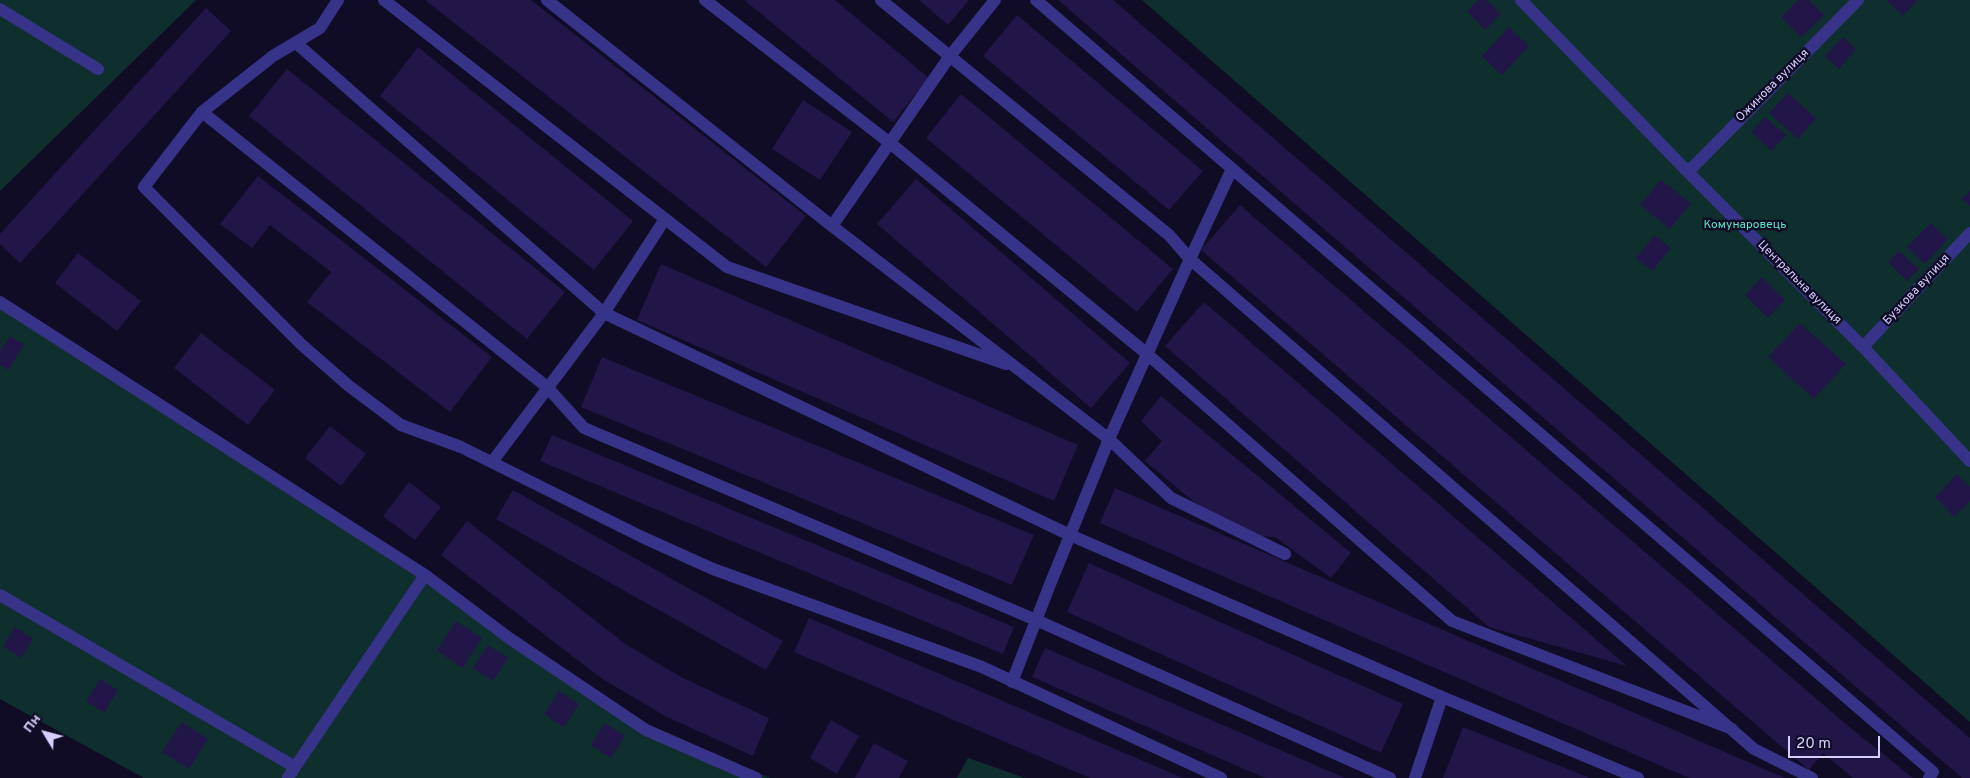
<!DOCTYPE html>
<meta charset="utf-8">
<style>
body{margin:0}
#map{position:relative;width:1970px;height:778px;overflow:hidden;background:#110c25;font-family:Overpass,sans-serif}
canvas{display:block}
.north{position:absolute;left:20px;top:708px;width:50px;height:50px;-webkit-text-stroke:4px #110c25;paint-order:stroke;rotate:307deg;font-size:14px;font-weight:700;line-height:20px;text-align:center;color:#d5d0ff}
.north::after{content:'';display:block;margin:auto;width:18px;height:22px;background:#d5d0ff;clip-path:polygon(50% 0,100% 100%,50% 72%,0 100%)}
.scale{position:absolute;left:1788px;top:736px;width:92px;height:22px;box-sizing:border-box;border:2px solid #d5d0ff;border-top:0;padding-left:6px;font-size:15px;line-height:18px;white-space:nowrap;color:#d5d0ff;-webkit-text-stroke:4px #110c25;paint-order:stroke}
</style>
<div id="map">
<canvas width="1970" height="778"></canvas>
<div class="north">Пн</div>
<div class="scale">20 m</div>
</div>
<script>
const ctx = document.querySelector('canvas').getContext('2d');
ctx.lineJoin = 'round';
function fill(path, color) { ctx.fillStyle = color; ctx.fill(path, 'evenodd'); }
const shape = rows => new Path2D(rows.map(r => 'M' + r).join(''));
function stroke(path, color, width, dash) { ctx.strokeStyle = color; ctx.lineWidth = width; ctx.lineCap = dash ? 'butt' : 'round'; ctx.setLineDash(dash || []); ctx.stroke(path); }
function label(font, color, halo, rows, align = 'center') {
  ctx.font = font + ' Overpass,sans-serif'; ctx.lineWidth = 5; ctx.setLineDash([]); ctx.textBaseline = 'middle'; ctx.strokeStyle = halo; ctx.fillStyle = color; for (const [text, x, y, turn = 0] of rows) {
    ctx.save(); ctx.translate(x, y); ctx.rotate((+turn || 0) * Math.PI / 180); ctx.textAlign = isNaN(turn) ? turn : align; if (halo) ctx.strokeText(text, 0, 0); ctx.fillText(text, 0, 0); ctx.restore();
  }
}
fill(shape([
 [0,0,196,0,0,191],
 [1142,0,1970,0,1970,722],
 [0,297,646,730,770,778,144,778,0,699],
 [968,758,1025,778,957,778]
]), '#0f2f2e');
fill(shape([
 [425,0,531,0,806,216,766,267],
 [744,0,835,0,929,78,893,122],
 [919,0,969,0,948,25],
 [1058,0,1113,0,1970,738,1970,778,1962,778],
 [1478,0,1487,0,1501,14,1485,30,1467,11],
 [1798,0,1809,0,1824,15,1801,37,1781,17],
 [1886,0,1917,0,1903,16],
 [206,8,231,31,20,263,0,244,0,234],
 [1017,15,1203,171,1169,210,983,56],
 [1509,27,1529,46,1502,75,1482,56],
 [1843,37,1856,49,1839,69,1825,56],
 [418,47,633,221,594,270,380,96],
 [287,69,565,292,527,339,249,116],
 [1788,93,1816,118,1798,139,1769,113],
 [961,94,1173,269,1137,312,926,138],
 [803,100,852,132,820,180,772,149],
 [1765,117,1786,135,1771,151,1751,132],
 [258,176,492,357,450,412,307,302,331,272,270,225,252,248,220,224],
 [916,179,1130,363,1091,408,877,224],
 [1661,180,1691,203,1670,229,1640,205],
 [1970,191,1970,206,1962,199],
 [1240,205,1847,725,1913,778,1853,778,1823,753,1809,770,1201,250],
 [1931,223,1948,239,1925,264,1907,247],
 [1655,235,1671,248,1652,271,1636,258],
 [1899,251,1919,269,1907,281,1888,262],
 [78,253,141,301,117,331,55,283],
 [661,264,1078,445,1054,501,637,320],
 [1762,277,1785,300,1768,318,1745,295],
 [1204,302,1627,666,1489,627,1165,346],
 [1800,323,1846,364,1814,399,1768,357],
 [201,333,275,390,248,425,174,368],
 [10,336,24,345,8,370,0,365,0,351],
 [602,357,1034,535,1012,585,581,407],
 [1161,396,1351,553,1331,578,1275,537,1253,536,1211,516,1145,461,1162,441,1141,421],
 [330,426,366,454,341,486,305,458],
 [552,435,1014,627,1003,654,540,461],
 [1957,474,1970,487,1970,501,1954,517,1935,497],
 [409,482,441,507,415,540,383,516],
 [1115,488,1785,778,1689,778,1100,523],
 [513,490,783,641,766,670,496,519],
 [467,521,627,645,683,678,769,718,753,756,665,716,601,678,441,555],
 [1089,563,1403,704,1381,753,1067,612],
 [809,618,1183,778,1090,778,794,652],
 [456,621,482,638,463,668,437,651],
 [15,627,33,639,21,658,3,646],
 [488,645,508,658,493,681,473,668],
 [1045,648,1345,778,1265,778,1032,677],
 [100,679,118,690,104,713,86,701],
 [559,691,579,704,564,727,544,714],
 [831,720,859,736,837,774,810,758],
 [182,722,208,739,189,769,162,752],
 [605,723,625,736,611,758,591,745],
 [1463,727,1590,778,1443,778],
 [874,743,908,761,899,778,855,778]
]), '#211647');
stroke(shape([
 [338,0,320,28,273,56,202,112,144,187,302,345,349,386,401,425,461,447,642,537,713,569,982,667,1221,778],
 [384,0,727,267,1006,364],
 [547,0,832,226],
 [705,0,890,143,1146,353,1452,621,1732,729],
 [881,0,1169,235,1190,259,1109,439,1049,587,1012,682],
 [995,0,950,56,832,226,1109,439,1171,498,1285,554],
 [1036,0,1933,772,1929,778],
 [1521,0,1688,172,1863,347,1970,461],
 [0,9,98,69],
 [296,43,604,313,1070,535,1442,697,1415,778],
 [202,112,547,387,584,428,1036,620,1390,778],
 [1232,169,1190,259,1754,749,1812,778],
 [1688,172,1858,0],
 [0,302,425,575,295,767,0,595],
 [1863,347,1970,233],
 [492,462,604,313,665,219],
 [1442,697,1638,778],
 [288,778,295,767]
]), '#373388', 12);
stroke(shape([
 [425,575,509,638,646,730,756,778]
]), '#373388', 12);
label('12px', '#d5d0ff', '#110c25', [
 ["Ожинова вулиця",1773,86,-45],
 ["Центральна вулиця",1799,283,45],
 ["Бузкова вулиця",1917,290,-47]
]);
label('12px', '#51eac5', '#110c25', [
 ["Комунаровець",1745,226]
]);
</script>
